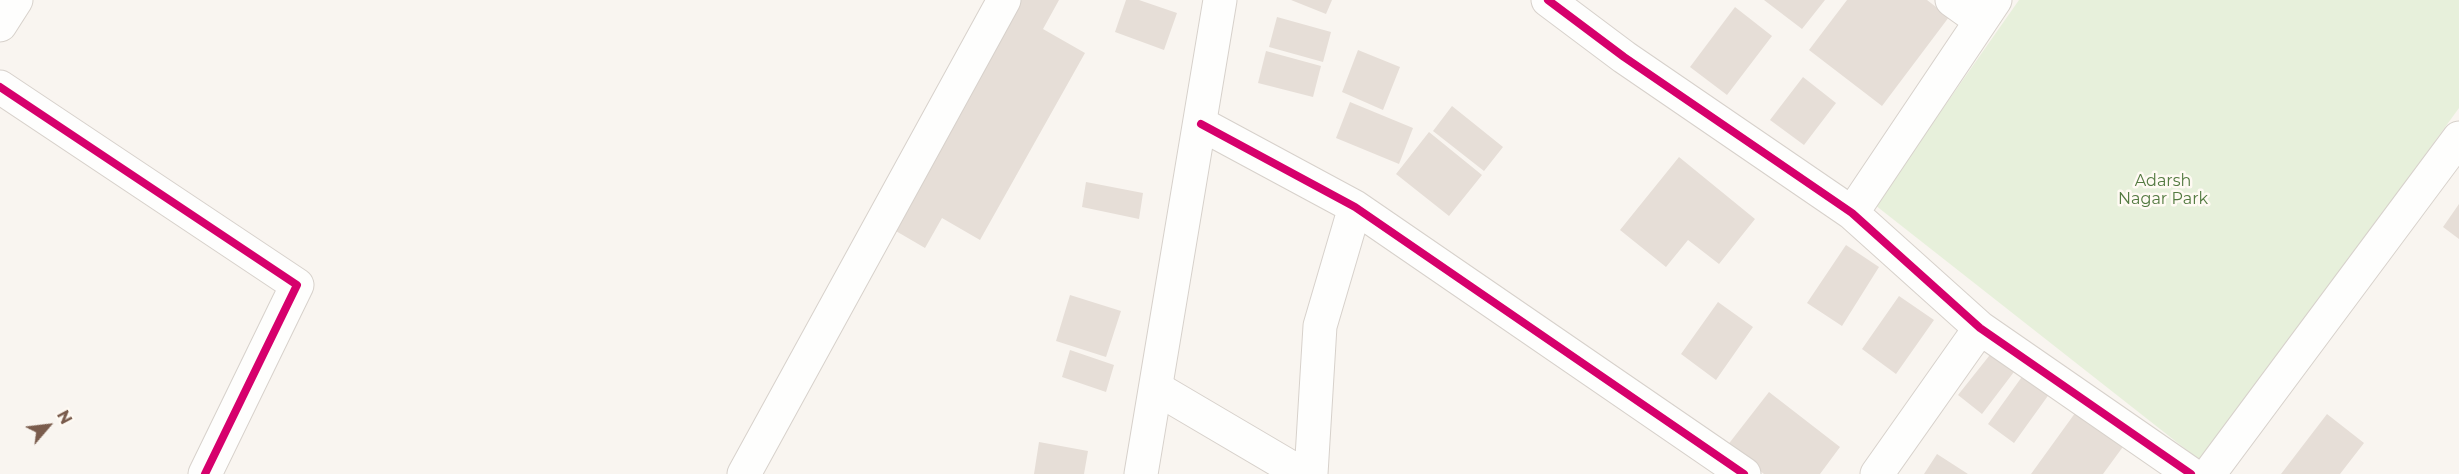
<!DOCTYPE html>
<style>
body{margin:0}
#map{position:relative;width:2459px;height:474px;overflow:hidden;background:#f9f5f0;font-family:Montserrat,sans-serif}
canvas{display:block}
.north{position:absolute;left:18px;top:396px;width:60px;height:60px;-webkit-text-stroke:4px #fffaf3;paint-order:stroke;rotate:62deg;font-size:16px;font-weight:700;line-height:24px;text-align:center;color:#7a5c4d}
.north::after{content:'';display:block;margin:auto;width:21px;height:27px;background:#7a5c4d;clip-path:polygon(50% 0,100% 100%,50% 72%,0 100%)}
</style>
<div id="map">
<canvas width="2459" height="474"></canvas>
<div class="north">N</div>
</div>
<script>
const ctx = document.querySelector('canvas').getContext('2d');
ctx.lineJoin = 'round';
function fill(path, color) { ctx.fillStyle = color; ctx.fill(path, 'evenodd'); }
const shape = rows => new Path2D(rows.map(r => 'M' + r).join(''));
function stroke(path, color, width, dash) { ctx.strokeStyle = color; ctx.lineWidth = width; ctx.lineCap = dash ? 'butt' : 'round'; ctx.setLineDash(dash || []); ctx.stroke(path); }
function label(font, color, halo, rows, align = 'center') {
  ctx.font = font + ' Montserrat,sans-serif'; ctx.lineWidth = 5; ctx.setLineDash([]); ctx.textBaseline = 'middle'; ctx.strokeStyle = halo; ctx.fillStyle = color; for (const [text, x, y, turn = 0] of rows) {
    ctx.save(); ctx.translate(x, y); ctx.rotate((+turn || 0) * Math.PI / 180); ctx.textAlign = isNaN(turn) ? turn : align; if (halo) ctx.strokeText(text, 0, 0); ctx.fillText(text, 0, 0); ctx.restore();
  }
}
fill(shape([
 [2019,0,2459,0,2459,108,2202,462,1875,205]
]), '#e7f0db');
fill(shape([
 [1017,0,1059,0,1043,29,1085,53,980,240,942,218,925,248,889,227],
 [1126,0,1139,0,1177,13,1164,50,1115,32],
 [1291,0,1332,0,1326,14],
 [1764,0,1825,0,1802,29],
 [1847,0,1927,0,1949,17,1882,106,1809,50],
 [1735,7,1772,36,1727,95,1690,67],
 [1277,17,1331,32,1323,62,1269,47],
 [1358,50,1400,67,1383,110,1342,92],
 [1266,51,1321,66,1313,97,1258,83],
 [1803,77,1836,103,1804,145,1770,120],
 [1350,102,1413,128,1399,164,1336,138],
 [1452,106,1503,147,1484,171,1433,131],
 [1429,132,1482,175,1449,216,1396,174],
 [1679,157,1755,219,1719,264,1688,240,1666,267,1620,230],
 [1086,182,1143,193,1139,219,1082,207],
 [2459,204,2459,239,2443,227],
 [1846,245,1879,267,1842,326,1807,303],
 [1070,295,1121,311,1106,357,1056,341],
 [1899,296,1934,320,1896,374,1862,349],
 [1718,302,1753,327,1716,380,1681,354],
 [1997,346,2020,364,1982,414,1958,395],
 [1070,350,1114,365,1106,392,1062,377],
 [2029,367,2055,386,2014,443,1988,424],
 [1769,392,1840,447,1820,474,1764,474,1727,446],
 [2078,409,2125,444,2103,474,2031,474],
 [2327,414,2364,443,2340,474,2281,474],
 [1039,442,1088,451,1084,474,1034,474],
 [1937,454,1968,474,1924,474]
]), '#e6ded7');
const minor = shape([
 [1548,0,1624,57,1852,213,1980,328,2191,474],
 [1952,0,1980,20],
 [0,25,16,0],
 [0,87,297,285,205,474],
 [1201,124,1355,207,1744,474],
 [1852,213,1995,0],
 [1156,388,1302,474],
 [744,474,1004,0],
 [1311,474,1320,326,1355,207],
 [1877,474,1980,328],
 [2209,474,2459,138]
]);
const tertiary = shape([
 [1141,474,1220,0]
]);
stroke(minor, '#d7d1cb', 35);
stroke(tertiary, '#d7d1cb', 35);
stroke(minor, '#fefefd', 33);
stroke(tertiary, '#fefefd', 33);
stroke(shape([
 [1548,0,1624,57,1852,213,1980,328,2191,474],
 [0,87,297,285,205,474],
 [1201,124,1355,207,1744,474]
]), '#d6006c', 8);
label('16px', '#537a41', '#fffaf3', [
 ["Adarsh",2163,181],
 ["Nagar Park",2163,199]
]);
</script>
